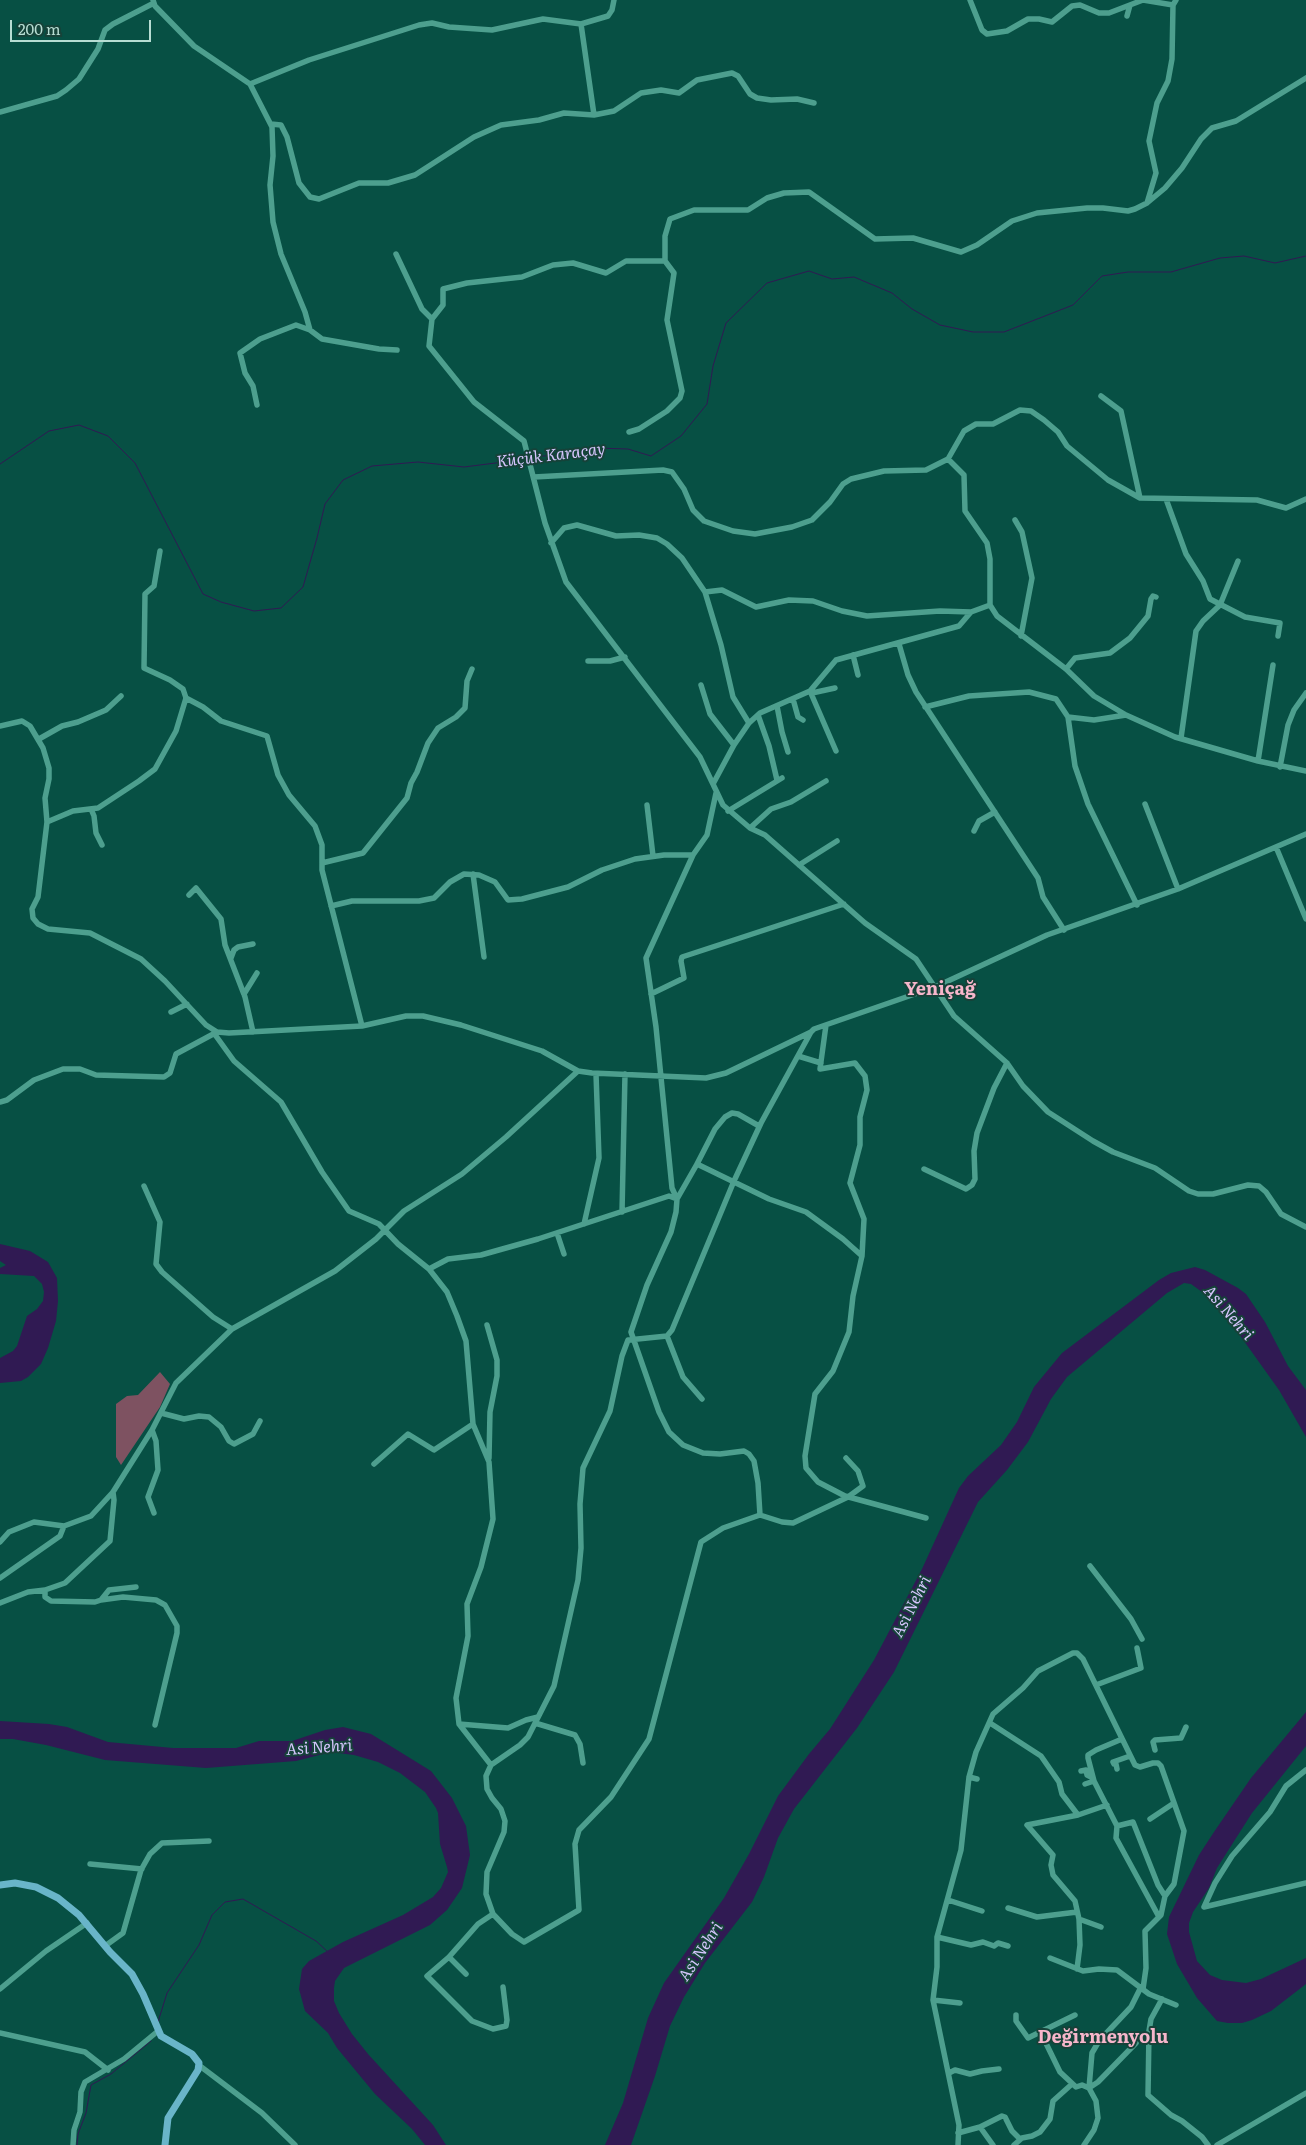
<!DOCTYPE html>
<meta charset="utf-8">
<style>
body{margin:0}
#map{position:relative;width:1306px;height:2145px;overflow:hidden;background:#075044;font-family:Literata,serif}
canvas{display:block}
.scale{position:absolute;left:10px;top:20px;width:141px;height:22px;box-sizing:border-box;border:2px solid #b7ddd3;border-top:0;padding-left:6px;font-size:15px;line-height:18px;white-space:nowrap;color:#b7ddd3;-webkit-text-stroke:4px #164239;paint-order:stroke}
</style>
<div id="map">
<canvas width="1306" height="2145"></canvas>
<div class="scale">200 m</div>
</div>
<script>
const ctx = document.querySelector('canvas').getContext('2d');
ctx.lineJoin = 'round';
function fill(path, color) { ctx.fillStyle = color; ctx.fill(path, 'evenodd'); }
const shape = rows => new Path2D(rows.map(r => 'M' + r).join(''));
function stroke(path, color, width, dash) { ctx.strokeStyle = color; ctx.lineWidth = width; ctx.lineCap = dash ? 'butt' : 'round'; ctx.setLineDash(dash || []); ctx.stroke(path); }
function label(font, color, halo, rows, align = 'center') {
  ctx.font = font + ' Literata,serif'; ctx.lineWidth = 4; ctx.setLineDash([]); ctx.textBaseline = 'middle'; ctx.strokeStyle = halo; ctx.fillStyle = color; for (const [text, x, y, turn = 0] of rows) {
    ctx.save(); ctx.translate(x, y); ctx.rotate((+turn || 0) * Math.PI / 180); ctx.textAlign = isNaN(turn) ? turn : align; if (halo) ctx.strokeText(text, 0, 0); ctx.fillText(text, 0, 0); ctx.restore();
  }
}
fill(shape([
 [160,1372,170,1384,160,1407,121,1465,116,1457,116,1404,127,1396,138,1395]
]), '#7e5261');
fill(shape([
 [0,1244,30,1251,48,1262,57,1278,58,1301,56,1321,48,1348,41,1364,28,1377,21,1381,0,1383,0,1358,13,1351,17,1346,27,1316,37,1309,43,1301,44,1292,42,1284,34,1276,0,1274,0,1268,6,1265,0,1261],
 [1195,1267,1205,1270,1238,1288,1246,1294,1265,1322,1288,1366,1306,1390,1306,1437,1279,1390,1239,1334,1209,1297,1191,1284,1184,1283,1167,1293,1067,1377,1051,1399,1028,1442,1007,1470,978,1502,894,1672,857,1728,794,1809,778,1838,764,1877,752,1902,705,1963,684,1997,670,2026,655,2076,631,2145,605,2145,623,2103,648,2018,664,1983,724,1898,749,1854,778,1796,809,1754,830,1729,874,1660,922,1569,959,1488,968,1476,1001,1445,1017,1422,1034,1387,1062,1353,1159,1280,1171,1273],
 [1306,1712,1306,1746,1252,1813,1217,1868,1209,1888,1193,1912,1189,1923,1189,1932,1197,1961,1210,1975,1222,1980,1246,1983,1261,1979,1306,1958,1306,1984,1271,2011,1252,2020,1242,2023,1228,2023,1217,2021,1197,1998,1177,1964,1167,1934,1169,1917,1199,1855,1214,1832,1251,1778],
 [0,1721,49,1724,67,1727,108,1742,173,1748,236,1748,259,1741,292,1741,325,1730,343,1727,371,1734,431,1771,452,1798,466,1826,470,1855,462,1888,447,1910,430,1925,344,1968,335,1981,334,1988,334,2001,339,2013,352,2034,368,2054,433,2125,446,2145,425,2145,412,2129,375,2094,337,2048,328,2033,305,2011,299,1989,302,1969,309,1961,343,1942,403,1915,433,1897,441,1888,448,1872,447,1867,440,1844,438,1813,436,1808,425,1792,400,1773,378,1762,354,1755,331,1752,296,1761,206,1768,105,1760,46,1745,13,1739,0,1739]
]), '#301a53');
stroke(shape([
 [531,458,596,448,628,449,651,456,681,436,707,404,713,366,726,323,767,283,809,271,832,279,854,277,892,293,912,309,940,325,973,332,1004,332,1073,305,1102,276,1128,272,1171,272,1220,258,1244,256,1275,263,1306,256],
 [0,464,49,431,79,425,108,436,135,463,203,594,221,602,254,611,281,608,303,587,317,538,325,504,343,480,372,466,418,462,464,467,527,459],
 [158,2022,167,1993,199,1945,212,1915,225,1902,243,1899,316,1941,328,1952],
 [77,2145,78,2134,86,2113,91,2085,111,2074,151,2041]
]), '#301a53', 1);
stroke(shape([
 [153,0,155,6,194,46,250,84,272,127,273,156,270,185,273,222,281,254,305,312,310,330],
 [970,0,982,30,987,34,1007,31,1028,19,1039,19,1052,22,1072,6,1080,5,1099,13,1109,13,1143,0,1173,5],
 [1127,16,1130,5],
 [581,24,594,115],
 [250,84,309,60,419,25,432,23,449,27,492,30,543,19,581,24,608,16,612,10,614,0],
 [0,112,57,96,66,90,79,79,98,49,105,30,113,24,154,3],
 [271,124,281,125,287,137,299,183,310,197,319,199,359,183,388,183,415,175,474,137,501,125,539,120,564,113,594,115,614,111,641,93,661,90,679,93,697,80,732,73,738,76,750,94,757,98,771,100,797,99,814,103],
 [1147,203,1156,173,1149,141,1157,103,1168,81,1172,59,1173,5,1176,0],
 [396,254,422,309,432,319],
 [665,261,665,236,670,219,694,210,748,210,767,198,784,193,809,192,875,239,913,238,961,252,977,245,1012,221,1037,213,1087,208,1103,208,1128,211,1135,209,1147,203,1165,188,1182,168,1201,139,1212,128,1236,121,1306,78],
 [1101,396,1121,411,1140,498],
 [257,405,253,386,245,373,240,353,260,339,296,325,310,330,322,339,379,349,397,350],
 [629,432,639,429,667,411,680,398,682,391,667,320,674,273,665,261,626,261,606,273,573,263,553,265,522,277,467,283,443,289,443,305,432,319,429,346,474,402,524,441,545,523,566,582,700,757,723,805,750,828,765,835,865,923,916,959,954,1016,1007,1063,1023,1086,1048,1112,1093,1141,1113,1152,1155,1168,1189,1191,1198,1194,1213,1194,1248,1185,1259,1186,1266,1192,1281,1214,1306,1227],
 [948,459,964,475,965,511,987,543,990,559,990,605,997,616,1066,669,1094,696,1126,715],
 [534,477,663,470,672,472,684,489,693,510,704,521,733,531,755,534,792,527,812,520,830,502,843,484,851,479,884,471,926,470,948,459,964,431,976,424,993,424,1020,410,1031,411,1044,420,1058,432,1067,446,1108,480,1140,498,1257,500,1286,508,1306,499],
 [1166,499,1186,554,1203,581,1210,599,1245,617,1280,623,1278,636],
 [1015,520,1022,532,1032,578,1021,636],
 [551,543,564,528,577,525,616,536,639,535,657,538,667,544,682,558,705,592,721,645,733,697,749,723],
 [705,592,722,590,756,607,789,600,813,601,842,611,867,616,940,611,971,612],
 [899,644,908,675,916,692,1038,878,1043,897,1064,930],
 [853,655,858,675],
 [588,661,610,661,625,657],
 [1066,669,1075,658,1110,653,1130,638,1148,616,1151,599,1153,596,1156,597],
 [701,685,710,714,734,745],
 [810,691,836,751],
 [812,693,835,688],
 [186,698,203,707,221,721,267,736,278,775,289,795,315,826,322,845,322,870,362,1026],
 [793,699,798,717,803,720],
 [777,706,782,732,788,752],
 [925,707,969,696,1029,692,1056,699,1068,717,1075,766,1088,804,1137,905],
 [758,715,769,746,777,780],
 [1068,717,1094,720,1126,715,1175,737,1258,761,1306,771],
 [0,726,22,721,30,726,43,748,49,768,49,779,45,798,47,822,38,897,32,909,33,918,38,924,48,929,90,933,141,959,165,981,206,1025,217,1032,229,1033,362,1026,406,1016,423,1016,461,1025,542,1051,578,1071,592,1073,706,1078,726,1073,811,1032,814,1029,935,987,1047,935,1178,889,1306,834],
 [1181,738,1196,631,1203,621,1220,605,1238,561],
 [39,739,62,726,78,722,106,710,121,696],
 [1258,761,1273,665],
 [1280,767,1288,725,1294,710,1306,693],
 [713,784,734,745,749,723,760,713,810,691,836,660,959,626,971,612,990,605],
 [716,793,707,835,693,855,646,958,656,1027,672,1188,677,1199,676,1212,671,1232,647,1285,631,1332,659,1412,669,1432,683,1445,703,1453,720,1454,744,1451,749,1454,754,1461,758,1483,760,1515],
 [1145,804,1178,889],
 [647,805,653,856],
 [91,809,94,816,96,833,102,845],
 [728,811,782,778],
 [47,822,73,811,98,808,139,781,155,769,176,731,186,698,183,689,170,680,144,668,145,594,154,586,160,551],
 [750,828,771,809,791,802,826,781],
 [974,831,979,821,995,812],
 [1276,847,1306,919],
 [322,863,363,853,407,798,411,783,417,772,428,743,438,728,456,717,465,708,467,681,472,669],
 [799,865,837,841],
 [473,874,484,957],
 [189,895,196,888,221,919,225,945,245,997,253,1032],
 [331,906,352,901,419,901,434,898,450,882,464,874,479,875,495,882,508,900,522,899,568,887,602,870,635,859,664,855,693,855],
 [231,958,234,950,238,947,253,944],
 [244,994,257,973],
 [651,994,684,978,681,961,682,957,844,904],
 [171,1012,187,1004],
 [826,1025,820,1069,855,1063,865,1076,867,1090,860,1117,860,1145,850,1183,864,1219,862,1256],
 [811,1032,761,1123,734,1181,672,1330,667,1336,628,1340,622,1356,610,1411,583,1468,580,1504,581,1548,578,1580,554,1686,528,1737,520,1745,491,1765,486,1776,487,1789,492,1798,501,1809,505,1821,504,1832,487,1872,486,1894,493,1914,512,1934,524,1942,579,1910,575,1844,579,1830,611,1797,649,1739,701,1542,723,1528,760,1515,782,1522,793,1523,848,1497,863,1486,858,1471,846,1458],
 [215,1033,216,1036,234,1061,281,1102,322,1172,349,1211,379,1224,398,1244,429,1269,447,1292,457,1316,466,1341,473,1424,489,1462,493,1519,481,1567,467,1604,468,1636,456,1698,459,1724,491,1765],
 [798,1056,821,1063],
 [0,1102,7,1100,34,1080,63,1069,80,1069,96,1075,164,1077,170,1073,176,1054,217,1032],
 [697,1164,715,1129,725,1117,732,1113,738,1114,759,1126],
 [924,1169,966,1189,972,1185,975,1179,974,1151,977,1133,994,1088,1007,1063],
 [144,1186,160,1222,156,1264,162,1272,213,1317,232,1329],
 [622,1212,625,1074],
 [584,1224,599,1158,596,1074],
 [557,1233,564,1254],
 [429,1269,448,1259,481,1255,538,1239,669,1196,677,1199,697,1164,769,1199,806,1212,843,1239,862,1256,853,1296,849,1332,833,1371,815,1394,805,1456,806,1468,818,1482,845,1496,926,1518],
 [487,1325,497,1360,497,1376,490,1412,489,1458],
 [667,1336,683,1377,702,1399],
 [161,1413,184,1419,199,1416,209,1417,221,1427,229,1441,234,1444,253,1434,260,1421],
 [152,1430,156,1441,158,1470,148,1497,154,1513],
 [374,1464,408,1434,434,1450,473,1424],
 [113,1492,114,1500,110,1541,65,1583,45,1590,45,1597,51,1601,95,1602,101,1600,109,1590,136,1587],
 [0,1542,9,1532,34,1522,64,1526,91,1516,113,1492,152,1430,176,1383,232,1329,335,1271,376,1239,404,1211,462,1174,506,1137,578,1071],
 [1090,1566,1131,1619,1142,1639],
 [0,1578,60,1536,64,1526],
 [101,1600,123,1597,156,1600,165,1605,177,1626,177,1633,155,1725],
 [0,1603,28,1592,45,1590],
 [1096,1685,1141,1668,1137,1648],
 [535,1723,575,1735,580,1744,583,1763],
 [990,1723,1041,1756,1059,1782,1062,1794,1078,1815,1107,1805],
 [459,1724,508,1728,526,1720,538,1717],
 [1122,1739,1096,1750,1088,1755,1088,1758,1094,1781,1117,1826,1116,1838,1159,1917],
 [1155,1750,1153,1742,1155,1740,1181,1738,1186,1727],
 [1117,1769,1116,1764,1114,1764,1113,1762,1130,1756],
 [1306,1770,1286,1786,1270,1812,1232,1856,1215,1883,1204,1907,1306,1883],
 [1081,1771,1086,1770,1087,1775,1093,1778],
 [969,1777,977,1779],
 [1085,1784,1094,1781],
 [1150,1819,1174,1803],
 [1117,1826,1133,1822,1158,1885,1165,1896],
 [90,1864,142,1869],
 [948,1900,982,1911],
 [1008,1908,1037,1917,1077,1912],
 [493,1914,478,1924,449,1957,427,1976,472,2021,493,2029,506,2026,507,2020,503,1987],
 [1079,1919,1101,1927],
 [937,1937,971,1945,983,1942,994,1946,998,1943,1008,1946],
 [105,1946,123,1933,141,1870,150,1854,162,1843,209,1841],
 [449,1957,466,1974],
 [1050,1958,1083,1971,1099,1969,1117,1970,1149,1994,1176,2005],
 [1077,1969,1080,1945,1079,1919,1075,1901,1053,1875,1051,1865,1053,1855,1027,1825,1078,1815],
 [0,1989,46,1951,87,1923],
 [1162,1999,1151,2019,1149,2031,1148,2095,1171,2115,1182,2121,1202,2137,1208,2145],
 [933,2000,960,2003],
 [1016,2015,1016,2021,1028,2038,1075,2015],
 [0,2033,85,2052,108,2070],
 [1041,2033,1060,2072,1076,2087,1082,2085,1089,2088,1098,2082,1136,2043],
 [200,2066,262,2113,295,2145],
 [949,2073,955,2070,970,2074,982,2071,999,2069],
 [958,2133,980,2127],
 [73,2145,74,2130,80,2112,81,2092,85,2082,124,2059,158,2031],
 [958,2145,959,2125,933,2000,937,1967,937,1937,961,1850,969,1777,976,1752,993,1714,1023,1688,1038,1671,1073,1653,1077,1653,1083,1659,1135,1765,1140,1767,1153,1763,1158,1763,1161,1766,1184,1831,1174,1884,1165,1896,1161,1915,1145,1931,1146,1968,1143,1989],
 [993,2145,980,2127,1002,2116,1005,2117,1012,2131,1020,2139],
 [1014,2145,1022,2138,1032,2136,1040,2132,1050,2119,1053,2101,1072,2084],
 [1084,2145,1094,2130,1098,2118,1096,2101,1089,2088,1092,2053,1099,2041,1131,2007,1141,1987],
 [1217,2145,1306,2093]
]), '#4d9f8e', 5.5);
stroke(shape([
 [0,1885,15,1883,36,1887,58,1898,79,1915,110,1952,132,1974,143,1994,161,2036,192,2054,199,2063,198,2070,168,2118,165,2145]
]), '#69b5c9', 7);
label('italic 16px', '#d5c5fc', '#164239', [
 ["Küçük Karaçay",551,456,-7],
 ["Asi Nehri",1228,1313,49],
 ["Asi Nehri",912,1607,-63],
 ["Asi Nehri",319,1748,-4],
 ["Asi Nehri",701,1952,-57]
]);
label('bold 18px', '#f7b6cb', '#164239', [
 ["Yeniçağ",940,990],
 ["Değirmenyolu",1103,2038]
]);
</script>
